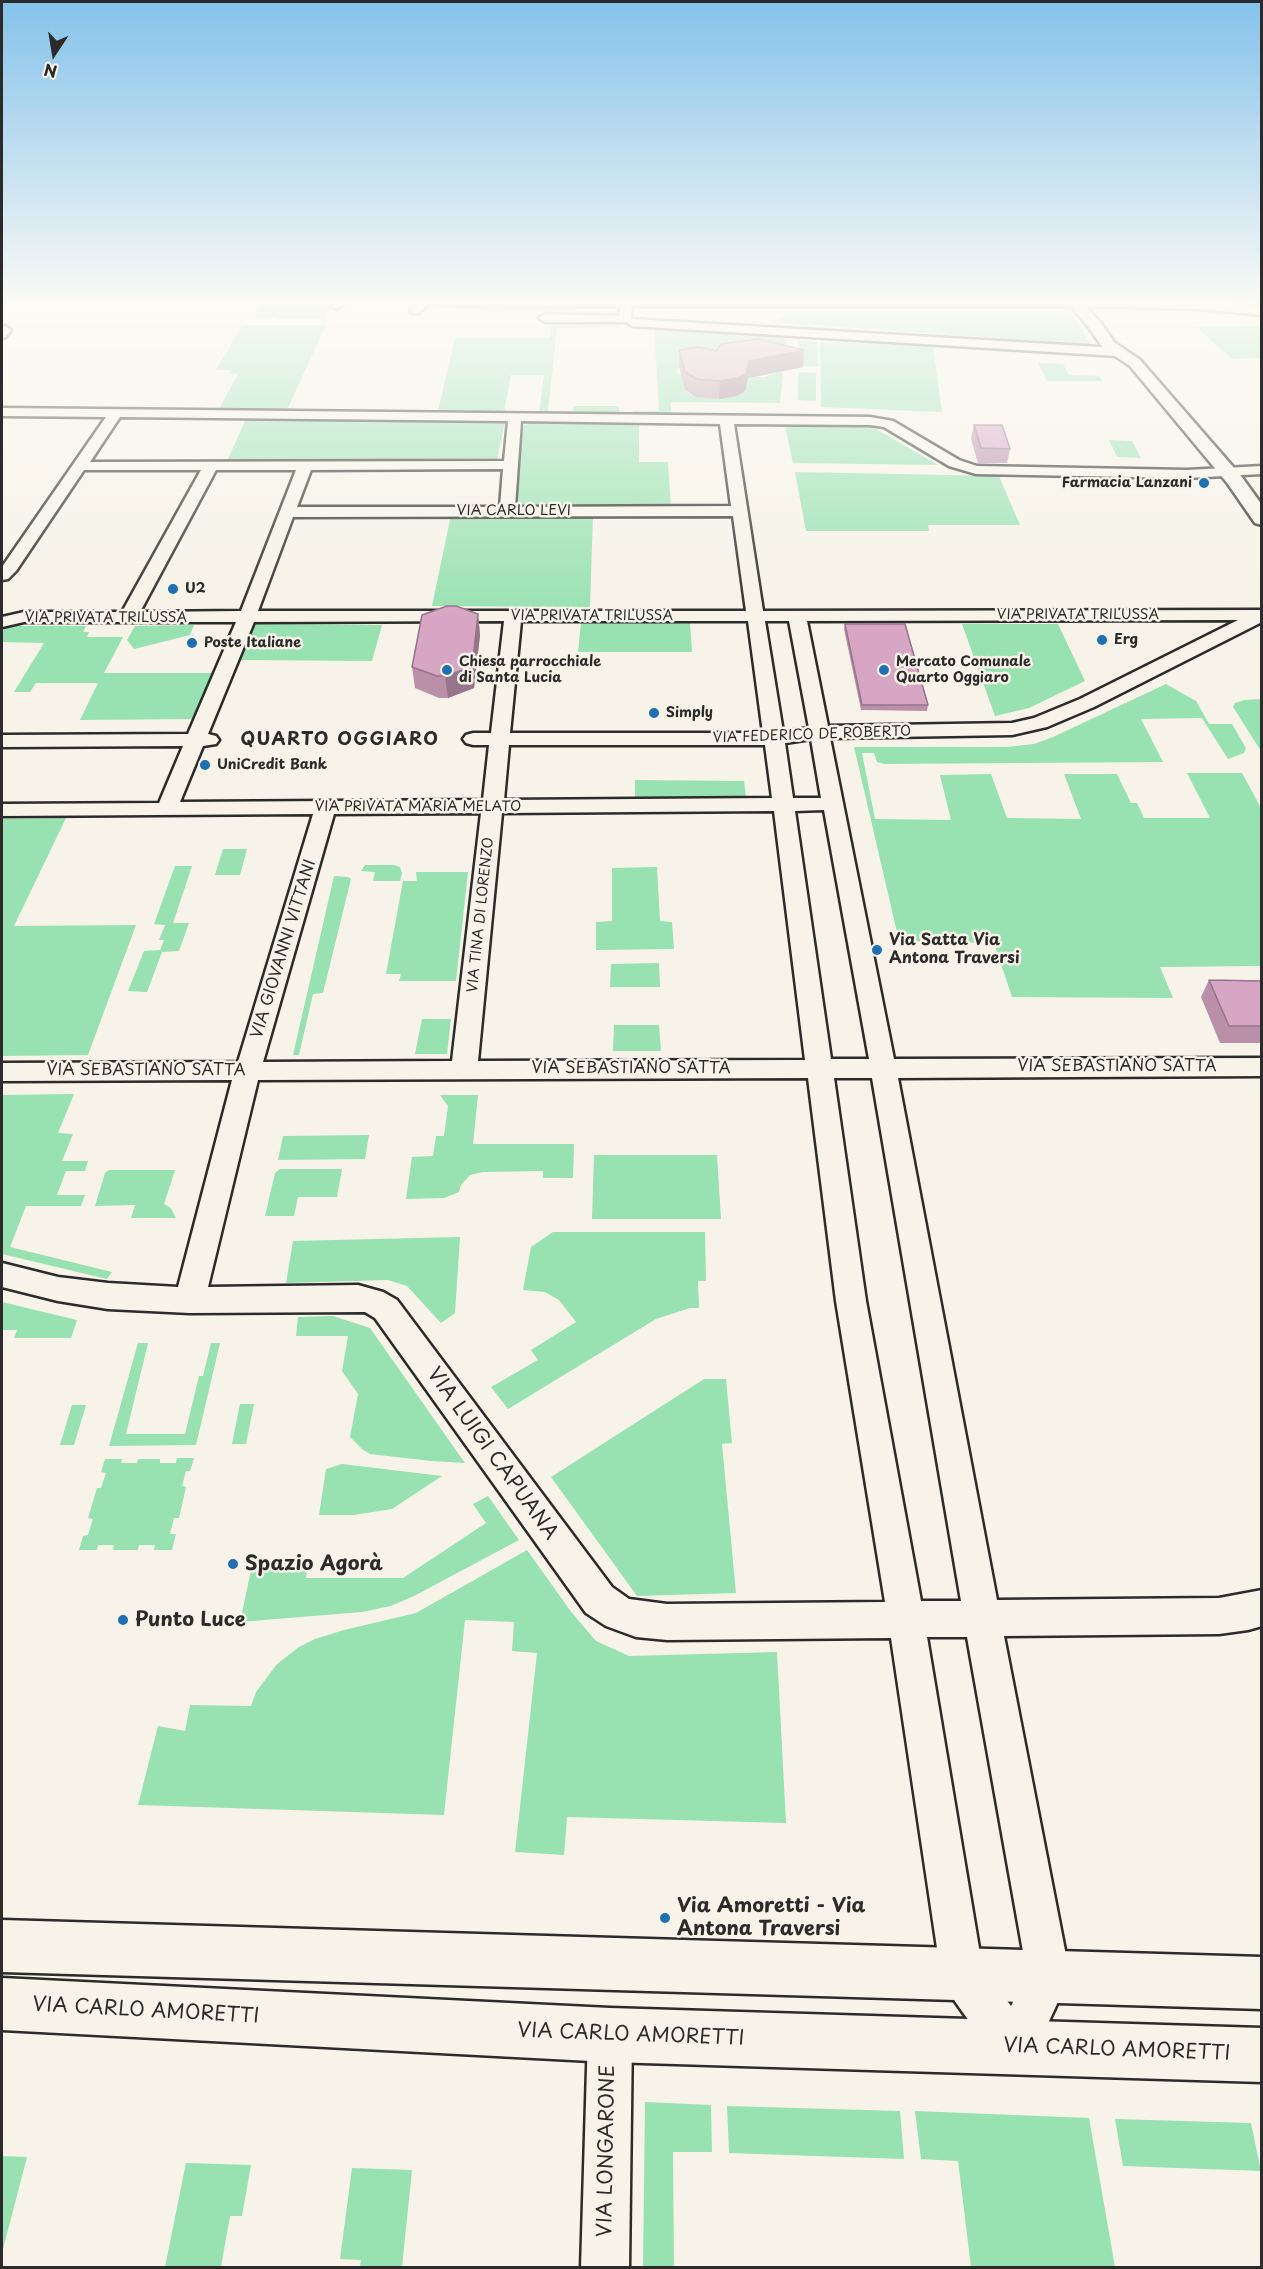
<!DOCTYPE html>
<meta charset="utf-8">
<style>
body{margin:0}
#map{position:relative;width:1263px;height:2269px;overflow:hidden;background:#f7f3e8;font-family:"Playpen Sans",sans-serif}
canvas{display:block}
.frame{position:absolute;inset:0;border:3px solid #2b2b2b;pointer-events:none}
.north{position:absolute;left:24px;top:24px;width:60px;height:60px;-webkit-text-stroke:4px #f7f3e8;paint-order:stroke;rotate:192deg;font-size:16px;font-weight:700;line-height:24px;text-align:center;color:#2b2b2b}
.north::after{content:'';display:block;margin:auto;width:21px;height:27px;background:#2b2b2b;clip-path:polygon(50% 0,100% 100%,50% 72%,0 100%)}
</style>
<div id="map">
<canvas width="1263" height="2269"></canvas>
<div class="frame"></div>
<div class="north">N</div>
</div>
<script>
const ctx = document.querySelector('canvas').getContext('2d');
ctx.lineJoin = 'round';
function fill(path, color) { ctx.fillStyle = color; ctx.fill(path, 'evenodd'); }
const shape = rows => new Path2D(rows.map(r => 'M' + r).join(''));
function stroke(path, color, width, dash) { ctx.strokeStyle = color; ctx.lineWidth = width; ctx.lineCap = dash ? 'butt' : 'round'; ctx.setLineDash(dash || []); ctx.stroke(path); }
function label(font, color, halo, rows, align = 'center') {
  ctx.font = font + ' "Playpen Sans",sans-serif'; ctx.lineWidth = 5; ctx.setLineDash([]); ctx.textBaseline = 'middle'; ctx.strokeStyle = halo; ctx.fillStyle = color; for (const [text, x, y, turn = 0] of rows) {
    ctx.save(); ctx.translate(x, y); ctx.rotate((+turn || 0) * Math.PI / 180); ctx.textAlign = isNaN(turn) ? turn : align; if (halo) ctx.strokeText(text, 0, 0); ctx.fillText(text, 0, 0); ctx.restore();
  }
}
fill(shape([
 [429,301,555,306,573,309,573,311,506,311,424,307],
 [260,306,326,305,332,306,325,319,277,319,278,317,253,317],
 [790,314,1064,315,1074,317,1091,345,771,322],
 [552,320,620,325,618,327,557,328,548,411,573,412,574,406,617,406,619,407,619,413,539,413,544,375,511,375,504,412,438,411,455,338,550,338],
 [242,325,326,325,287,410,219,409,238,374,229,373,230,370,216,370],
 [630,325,787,336,780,403,671,402,671,414,633,414,633,411,659,411,654,327],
 [679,367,780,370,765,377,741,377,746,387,745,391,737,396,719,399,689,394,685,390,683,376,676,372],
 [1258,326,1261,329,1261,358,1232,359,1196,327],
 [799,341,817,342,818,367,800,366],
 [820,342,933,346,942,412,821,407],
 [1038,363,1063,364,1069,375,1099,376,1102,381,1047,381],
 [798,372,816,373,816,401,798,400],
 [246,419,505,422,497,461,227,461],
 [530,423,639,424,639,462,668,462,671,509,518,508,519,428],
 [785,426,873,427,938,465,793,463],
 [1109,440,1132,441,1141,458,1117,457],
 [795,472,999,476,1020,525,928,525,929,531,806,531],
 [451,515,593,515,590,607,432,606],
 [581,623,690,623,692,652,578,652],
 [254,624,382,625,372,661,240,660],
 [962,624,1058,624,1085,681,1029,708,995,716],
 [194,625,190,635,134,649,127,640,135,626],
 [6,626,86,626,83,632,89,632,87,637,123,637,104,673,214,673,195,719,80,720,98,683,36,683,30,692,14,692,44,643,2,642,2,633],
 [1166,684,1196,701,1209,724,1232,724,1246,748,1244,753,1228,759,1202,718,1141,719,1163,762,884,764,877,762,874,753,862,753,875,819,951,820,940,775,991,774,1007,818,1081,819,1064,774,1117,774,1131,803,1137,803,1144,818,1210,818,1187,773,1242,773,1261,808,1261,966,1160,967,1173,998,1012,997,994,943,899,941,854,747,1007,747,1034,744,1053,737],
 [1261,699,1262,699,1261,751,1233,707,1235,703,1244,700],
 [635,780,744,781,746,797,635,797],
 [66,818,14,926,136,925,88,1055,2,1056,2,819],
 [223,849,247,849,240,875,215,875],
 [365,865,394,865,400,867,402,873,400,881,373,881,375,872,361,871],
 [175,866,192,866,173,923,189,923,179,951,162,952,147,992,128,991,144,951,160,950,164,940,159,940,165,925,154,924],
 [657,867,660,921,672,922,674,949,596,950,596,922,612,921,612,868],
 [416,872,468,872,456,981,399,981,401,974,386,974,403,881,417,881],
 [334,876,348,877,351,879,323,993,313,994,299,1055,293,1055],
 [659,963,660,987,610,987,611,964],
 [422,1019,451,1019,447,1054,415,1054],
 [614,1025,659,1025,661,1051,613,1051],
 [74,1094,58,1133,73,1134,62,1161,88,1161,85,1171,66,1171,57,1195,85,1195,81,1206,26,1206,10,1247,112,1272,107,1279,2,1254,2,1095],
 [440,1095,478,1095,473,1144,574,1144,573,1178,543,1178,543,1171,483,1172,470,1175,461,1185,459,1192,444,1198,406,1199,412,1157,433,1156,436,1136,444,1136,448,1106],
 [369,1135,365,1159,278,1160,283,1136],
 [594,1155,717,1155,721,1219,592,1219],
 [280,1169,342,1169,337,1197,298,1197,294,1216,265,1216,275,1173],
 [109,1170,175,1170,164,1204,171,1208,176,1218,131,1218,135,1205,95,1206,105,1173],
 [553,1232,705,1232,706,1281,698,1281,699,1308,690,1308,656,1319,508,1409,491,1387,538,1360,531,1350,576,1322,559,1300,545,1292,523,1290,531,1247],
 [460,1237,455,1313,441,1323,407,1286,388,1280,286,1283,293,1241],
 [2,1302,77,1320,71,1338,14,1338,17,1330,2,1330],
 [333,1316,370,1328,465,1463,431,1461,370,1454,362,1449,350,1437,358,1394,342,1371,348,1336,296,1336,298,1317],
 [138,1343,148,1343,126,1434,185,1434,199,1376,203,1376,211,1343,220,1343,196,1445,109,1446],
 [704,1379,726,1379,732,1443,722,1444,736,1593,637,1596,551,1477],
 [240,1404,254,1404,246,1444,232,1444],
 [72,1405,86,1405,74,1445,60,1445],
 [177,1458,194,1458,190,1471,186,1471,182,1486,186,1487,179,1518,174,1518,170,1534,176,1534,172,1550,154,1550,155,1545,139,1545,138,1550,113,1550,114,1545,98,1545,97,1550,79,1550,83,1536,88,1535,93,1519,88,1518,97,1488,101,1488,106,1473,101,1472,105,1459,122,1459,121,1463,137,1463,138,1459,160,1459,160,1463,176,1463],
 [342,1464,442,1476,392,1509,354,1515,319,1515,326,1469],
 [488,1496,519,1540,414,1596,391,1606,362,1612,240,1622,253,1561,308,1561,306,1578,403,1578,486,1523,473,1504],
 [527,1550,572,1613,596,1641,629,1656,777,1652,786,1823,567,1817,564,1855,515,1852,537,1653,512,1651,514,1622,465,1620,444,1815,138,1805,158,1726,185,1731,190,1705,251,1706,256,1692,277,1664,299,1647,315,1639,344,1630,416,1613],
 [645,2102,711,2105,712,2152,673,2152,674,2267,643,2267],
 [727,2106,900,2111,904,2159,729,2153],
 [915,2111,1089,2118,1115,2267,971,2267,958,2161,921,2159],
 [1115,2119,1251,2123,1261,2171,1123,2166],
 [2,2156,27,2157,2,2253],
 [186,2163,251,2165,242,2216,230,2216,221,2267,165,2267],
 [352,2168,412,2170,402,2267,360,2267,361,2260,340,2259]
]), '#98e1b1');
const minor = shape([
 [337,300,349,300,337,309,331,306,337,300],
 [421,300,433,300,419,313,411,313,411,309,421,300],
 [621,300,632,300,631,319,1117,348,1123,352,1117,356,632,326,626,322,545,322,539,318,545,314,619,316,621,300],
 [5,326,11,330,6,337,2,338,2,327,5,326],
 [2,408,870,417,893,421,959,460,977,466,1187,470,1262,466,1262,474,1187,478,976,474,949,466,884,427,870,425,734,424,763,611,1262,610,1262,622,1094,707,1047,727,1012,735,830,738,894,1059,1262,1058,1262,1076,898,1078,997,1600,1219,1598,1262,1590,1262,1626,1248,1630,1219,1634,1004,1636,1070,1976,1030,2062,1014,2068,998,2062,947,1990,941,1975,891,1638,667,1640,636,1637,606,1626,586,1613,375,1318,365,1312,190,1313,108,1309,58,1301,2,1287,2,1263,58,1277,108,1283,178,1287,232,1080,2,1081,2,1063,238,1062,313,814,2,816,2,804,159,803,183,746,2,747,2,735,188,734,236,622,24,622,2,627,2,617,24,612,122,612,201,470,84,470,16,571,8,579,2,580,2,567,106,417,2,416,2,408],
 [120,417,508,421,504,461,90,462,120,417],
 [521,421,720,424,731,506,515,507,521,421],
 [503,469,500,507,297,507,311,470,503,469],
 [216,470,296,470,241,611,140,612,216,470],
 [733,516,746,611,258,611,293,517,733,516],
 [1238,620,1080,699,1034,718,1012,723,828,726,807,621,1238,620],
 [504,621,491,733,473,733,466,735,463,739,466,743,473,745,489,745,483,800,180,802,203,746,216,744,219,740,216,736,208,734,254,622,504,621],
 [521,621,748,621,763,733,510,733,521,621],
 [765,621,789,621,809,728,783,732,765,621],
 [811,739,821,798,793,798,785,743,811,739],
 [509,745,765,745,772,798,504,800,509,745],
 [824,810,869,1059,831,1059,795,811,824,810],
 [774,811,805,1060,478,1061,502,813,774,811],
 [481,813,452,1061,263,1062,334,814,481,813],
 [808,1078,836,1301,885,1602,667,1604,629,1599,612,1587,397,1300,383,1292,358,1285,208,1287,258,1080,808,1078],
 [834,1078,872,1078,961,1601,921,1601,866,1301,834,1078],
 [927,1637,967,1637,1027,1974,1011,2006,982,1966,927,1637],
 [610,2013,625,2020,632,2035,629,2268,581,2268,588,2035,595,2020,610,2013]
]);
const tertiary = shape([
 [428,300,1147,300,1199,301,1262,307,1262,315,1199,309,1085,306,1101,323,1114,342,1140,360,1241,476,1262,505,1262,525,1255,523,1228,484,1130,366,1103,348,1090,329,1071,306,510,306,435,304,428,300],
 [2,1920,1262,1957,1262,2009,2,1972,2,1920],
 [2,1978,610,2008,1262,2028,1262,2082,610,2062,2,2030,2,1978]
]);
stroke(minor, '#2b2b2b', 5);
stroke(tertiary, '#2b2b2b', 5);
fill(minor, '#f7f3e8');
fill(tertiary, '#f7f3e8');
fill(shape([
 [679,350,716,351,803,367,748,378,745,391,737,396,719,399,696,397,685,390,679,367],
 [974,425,1010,449,1007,463,978,463,971,439],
 [478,614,480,635,474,688,448,698,439,698,415,688,412,667],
 [845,624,928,705,927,711,861,710,844,629],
 [1209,980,1262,981,1262,1043,1220,1043,1201,997]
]), '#b98fa9');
fill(shape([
 [804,350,803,367,748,378,745,391,737,396,719,399,720,381,749,361],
 [478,614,480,635,474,688,448,698,445,676]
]), '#96748a');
const building = shape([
 [759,339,804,350,749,361,746,374,738,378,720,381,697,379,685,372,679,350,699,347,716,351,721,344,759,339],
 [974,425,1002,425,1010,449,981,448,974,425],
 [447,606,456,606,478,614,472,667,445,676,437,676,412,667,422,615,447,606],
 [845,624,905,624,928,705,862,705,845,624],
 [1209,980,1262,981,1262,1026,1229,1026,1209,980]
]);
fill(building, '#d7a6c5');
stroke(building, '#96748a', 1.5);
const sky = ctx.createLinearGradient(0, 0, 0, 617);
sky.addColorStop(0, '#84c2eb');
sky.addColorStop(0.49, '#fbfaf5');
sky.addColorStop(1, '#fbfaf500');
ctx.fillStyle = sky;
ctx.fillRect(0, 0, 1263, 617);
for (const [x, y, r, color] of [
 [1204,483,6,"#1f6fb2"],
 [173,589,6,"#1f6fb2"],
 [1102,640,6,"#1f6fb2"],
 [192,643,6,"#1f6fb2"],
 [447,670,6,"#1f6fb2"],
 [884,670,6,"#1f6fb2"],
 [654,713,6,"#1f6fb2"],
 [205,765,6,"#1f6fb2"],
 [877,950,6,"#1f6fb2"],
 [233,1564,6,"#1f6fb2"],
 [123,1620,6,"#1f6fb2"],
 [665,1918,6,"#1f6fb2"]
]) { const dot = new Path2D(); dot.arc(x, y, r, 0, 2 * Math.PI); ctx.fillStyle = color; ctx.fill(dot); stroke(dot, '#f7f3e8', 2); }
label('bold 14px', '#2b2b2b', '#f7f3e8', [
 ["Farmacia Lanzani",1192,483,"right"],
 ["U2",185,589],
 ["Erg",1114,640],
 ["Poste Italiane",204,643],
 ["Chiesa parrocchiale",459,662],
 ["di Santa Lucia",459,678],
 ["Mercato Comunale",896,662],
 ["Quarto Oggiaro",896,678],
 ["Simply",666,713],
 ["UniCredit Bank",217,765]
], 'left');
label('14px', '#2b2b2b', '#f7f3e8', [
 ["VIA CARLO LEVI",514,511],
 ["VIA PRIVATA TRILUSSA",1078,615],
 ["VIA PRIVATA TRILUSSA",592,616],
 ["VIA PRIVATA TRILUSSA",106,618],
 ["VIA FEDERICO DE ROBERTO",812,735,-2],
 ["VIA PRIVATA MARIA MELATO",418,807],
 ["VIA TINA DI LORENZO",481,915,-84]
]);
label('bold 16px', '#2b2b2b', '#f7f3e8', [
 ["Via Satta Via",889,941],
 ["Antona Traversi",889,959]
], 'left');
label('16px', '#2b2b2b', '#f7f3e8', [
 ["VIA GIOVANNI VITTANI",284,949,-73],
 ["VIA SEBASTIANO SATTA",1117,1067],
 ["VIA SEBASTIANO SATTA",631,1069],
 ["VIA SEBASTIANO SATTA",146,1071]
]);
ctx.letterSpacing = '1.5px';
label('bold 18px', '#2b2b2b', '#f7f3e8', [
 ["QUARTO OGGIARO",340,740]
]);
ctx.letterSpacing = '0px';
label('20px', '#2b2b2b', '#f7f3e8', [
 ["VIA LUIGI CAPUANA",492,1454,54],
 ["VIA CARLO AMORETTI",146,2011,3],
 ["VIA CARLO AMORETTI",631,2035,2],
 ["VIA CARLO AMORETTI",1117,2050,2],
 ["VIA LONGARONE",607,2151,-89]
]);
label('bold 20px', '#2b2b2b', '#f7f3e8', [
 ["Spazio Agorà",245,1564],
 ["Punto Luce",135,1620],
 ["Via Amoretti - Via",677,1906],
 ["Antona Traversi",677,1929]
], 'left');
</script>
